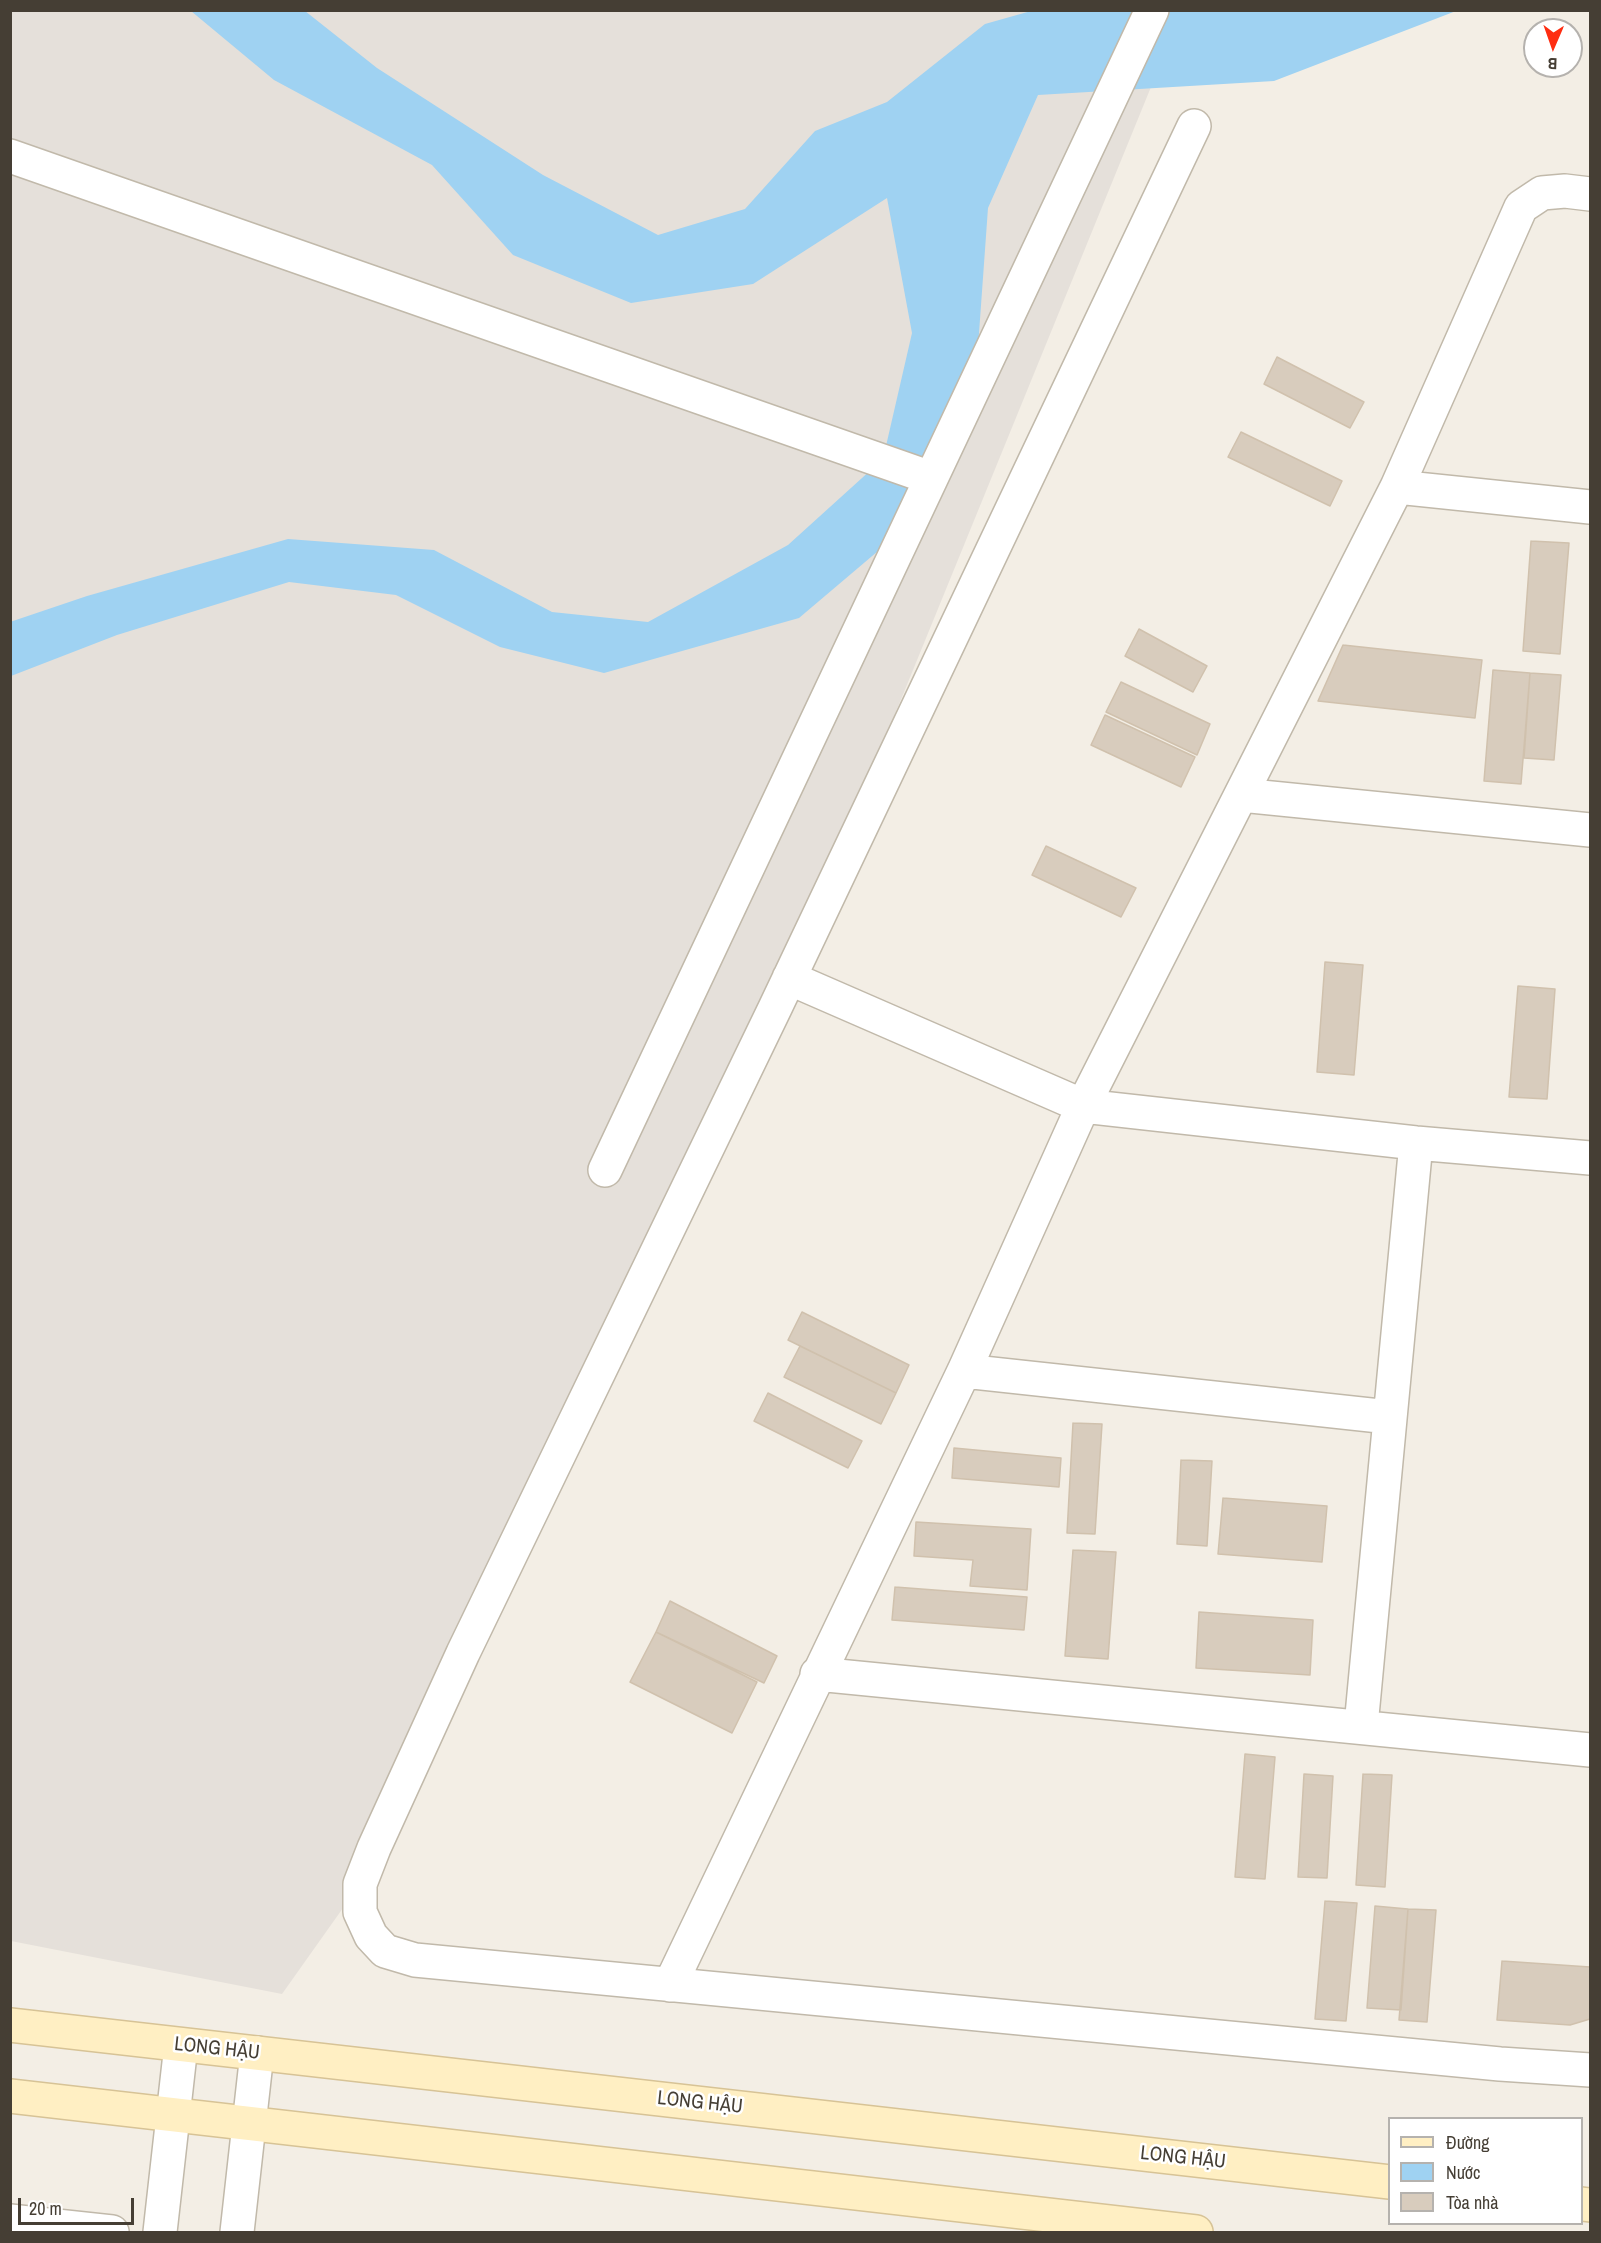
<!DOCTYPE html>
<meta charset="utf-8">
<style>
body{margin:0}
#map{position:relative;width:1601px;height:2243px;overflow:hidden;background:#f3eee5;font-family:"Archivo Narrow",sans-serif}
canvas{display:block}
.frame{position:absolute;inset:0;border:12px solid #453e34;pointer-events:none}
.legend{position:absolute;left:1388px;top:2117px;width:195px;height:108px;box-sizing:border-box;background:#fff;border:2px solid #b5b2ae;margin:0;padding:8px 10px;list-style:none;font-size:18px;color:#453e34}
.legend li{display:flex;align-items:center;gap:12px;height:30px}
.legend b{width:30px;border:2px solid #b5b2ae}
.north{position:absolute;left:1523px;top:18px;width:60px;height:60px;box-sizing:border-box;background:#fff;border:2px solid #b5b2ae;border-radius:50%;rotate:182deg;font-size:16px;font-weight:700;line-height:24px;text-align:center;color:#453e34}
.north::after{content:'';display:block;margin:auto;width:21px;height:27px;background:#fe2d11;clip-path:polygon(50% 0,100% 100%,50% 72%,0 100%)}
.scale{position:absolute;left:18px;top:2198px;width:116px;height:27px;box-sizing:border-box;border:3px solid #453e34;border-top:0;padding-left:8px;font-size:18px;line-height:21px;white-space:nowrap;color:#453e34;-webkit-text-stroke:4px #fff;paint-order:stroke}
</style>
<div id="map">
<canvas width="1601" height="2243"></canvas>
<div class="frame"></div>
<ul class="legend">
<li><b style="height:8px;background:#ffefc3"></b>Đường</li>
<li><b style="height:16px;background:#9fd2f2"></b>Nước</li>
<li><b style="height:16px;background:#d8ccbd"></b>Tòa nhà</li>
</ul>
<div class="north">B</div>
<div class="scale">20 m</div>
</div>
<script>
const ctx = document.querySelector('canvas').getContext('2d');
ctx.lineJoin = 'round';
function fill(path, color) { ctx.fillStyle = color; ctx.fill(path, 'evenodd'); }
const shape = rows => new Path2D(rows.map(r => 'M' + r).join(''));
function stroke(path, color, width, dash) { ctx.strokeStyle = color; ctx.lineWidth = width; ctx.lineCap = dash ? 'butt' : 'round'; ctx.setLineDash(dash || []); ctx.stroke(path); }
function label(font, color, halo, rows, align = 'center') {
  ctx.font = font + ' "Archivo Narrow",sans-serif'; ctx.lineWidth = 5; ctx.setLineDash([]); ctx.textBaseline = 'middle'; ctx.strokeStyle = halo; ctx.fillStyle = color; for (const [text, x, y, turn = 0] of rows) {
    ctx.save(); ctx.translate(x, y); ctx.rotate((+turn || 0) * Math.PI / 180); ctx.textAlign = isNaN(turn) ? turn : align; if (halo) ctx.strokeText(text, 0, 0); ctx.fillText(text, 0, 0); ctx.restore();
  }
}
fill(shape([
 [11,11,1182,11,775,1008,360,1884,282,1994,11,1941]
]), '#e5e0da');
fill(shape([
 [191,11,305,11,377,68,543,175,658,235,745,209,815,131,887,102,985,24,1031,11,1456,11,1274,81,1038,95,988,208,978,347,917,518,799,618,604,673,500,647,396,595,289,582,117,635,11,676,10,622,87,596,288,539,434,550,552,612,648,622,788,545,883,459,912,333,887,198,753,284,631,303,513,255,432,165,274,80]
]), '#9fd2f2');
const building = shape([
 [1277,357,1364,402,1350,428,1264,384,1277,357],
 [1241,432,1342,481,1330,506,1228,457,1241,432],
 [1531,541,1569,543,1560,654,1523,651,1531,541],
 [1139,629,1207,666,1193,692,1125,656,1139,629],
 [1343,645,1482,660,1475,718,1318,701,1343,645],
 [1493,670,1530,673,1521,784,1484,781,1493,670],
 [1530,673,1561,675,1554,760,1524,758,1530,673],
 [1121,682,1210,724,1197,755,1106,712,1121,682],
 [1105,715,1195,757,1181,787,1091,745,1105,715],
 [1046,846,1136,888,1121,917,1032,875,1046,846],
 [1325,962,1363,965,1354,1075,1317,1072,1325,962],
 [1518,986,1555,989,1547,1099,1509,1097,1518,986],
 [802,1312,909,1365,896,1393,788,1340,802,1312],
 [800,1346,896,1393,881,1424,784,1377,800,1346],
 [768,1393,862,1441,848,1468,754,1421,768,1393],
 [1073,1423,1102,1424,1095,1534,1067,1533,1073,1423],
 [954,1448,1061,1458,1059,1487,952,1478,954,1448],
 [1181,1460,1212,1461,1207,1546,1177,1544,1181,1460],
 [1223,1498,1327,1506,1322,1562,1218,1554,1223,1498],
 [916,1522,1031,1529,1027,1590,970,1586,973,1560,914,1556,916,1522],
 [1073,1550,1116,1552,1108,1659,1065,1656,1073,1550],
 [895,1587,1027,1597,1024,1630,892,1620,895,1587],
 [670,1601,777,1656,764,1683,656,1632,670,1601],
 [1199,1612,1313,1620,1310,1675,1196,1668,1199,1612],
 [656,1632,757,1682,732,1733,630,1682,656,1632],
 [1245,1754,1275,1757,1265,1879,1235,1877,1245,1754],
 [1304,1774,1333,1776,1327,1878,1298,1877,1304,1774],
 [1363,1774,1392,1775,1385,1887,1356,1885,1363,1774],
 [1325,1901,1357,1903,1346,2021,1315,2019,1325,1901],
 [1375,1906,1408,1909,1401,2010,1367,2008,1375,1906],
 [1408,1909,1436,1910,1427,2022,1399,2020,1408,1909],
 [1502,1961,1590,1967,1590,2019,1570,2025,1497,2020,1502,1961]
]);
fill(building, '#d8ccbd');
stroke(building, '#d0c1ad', 1.5);
const street = shape([
 [1194,126,775,1008,463,1653,374,1848,360,1884,360,1912,371,1936,385,1951,415,1960,1500,2064,1590,2070],
 [10,156,931,478],
 [1397,487,1590,507],
 [1241,795,1590,830],
 [789,978,1083,1106,1416,1143,1590,1158],
 [605,1170,1152,10],
 [964,1371,1389,1417],
 [817,1674,1590,1750],
 [1361,1726,1416,1143],
 [670,1985,964,1371,1083,1106,1397,487,1521,207,1542,193,1565,191,1590,194],
 [10,2221,112,2232],
 [160,2232,181,2045],
 [237,2232,257,2053]
]);
const secondary = shape([
 [10,2025,1390,2182],
 [10,2096,1196,2232],
 [1582,2204,1590,2205]
]);
stroke(street, '#c1b9aa', 36);
stroke(secondary, '#d7c396', 36);
stroke(street, '#fff', 33);
stroke(secondary, '#ffefc3', 33);
label('20px', '#453e34', '#fff', [
 ["LONG HẬU",217,2049,6],
 ["LONG HẬU",700,2103,6],
 ["LONG HẬU",1183,2158,6]
]);
</script>
